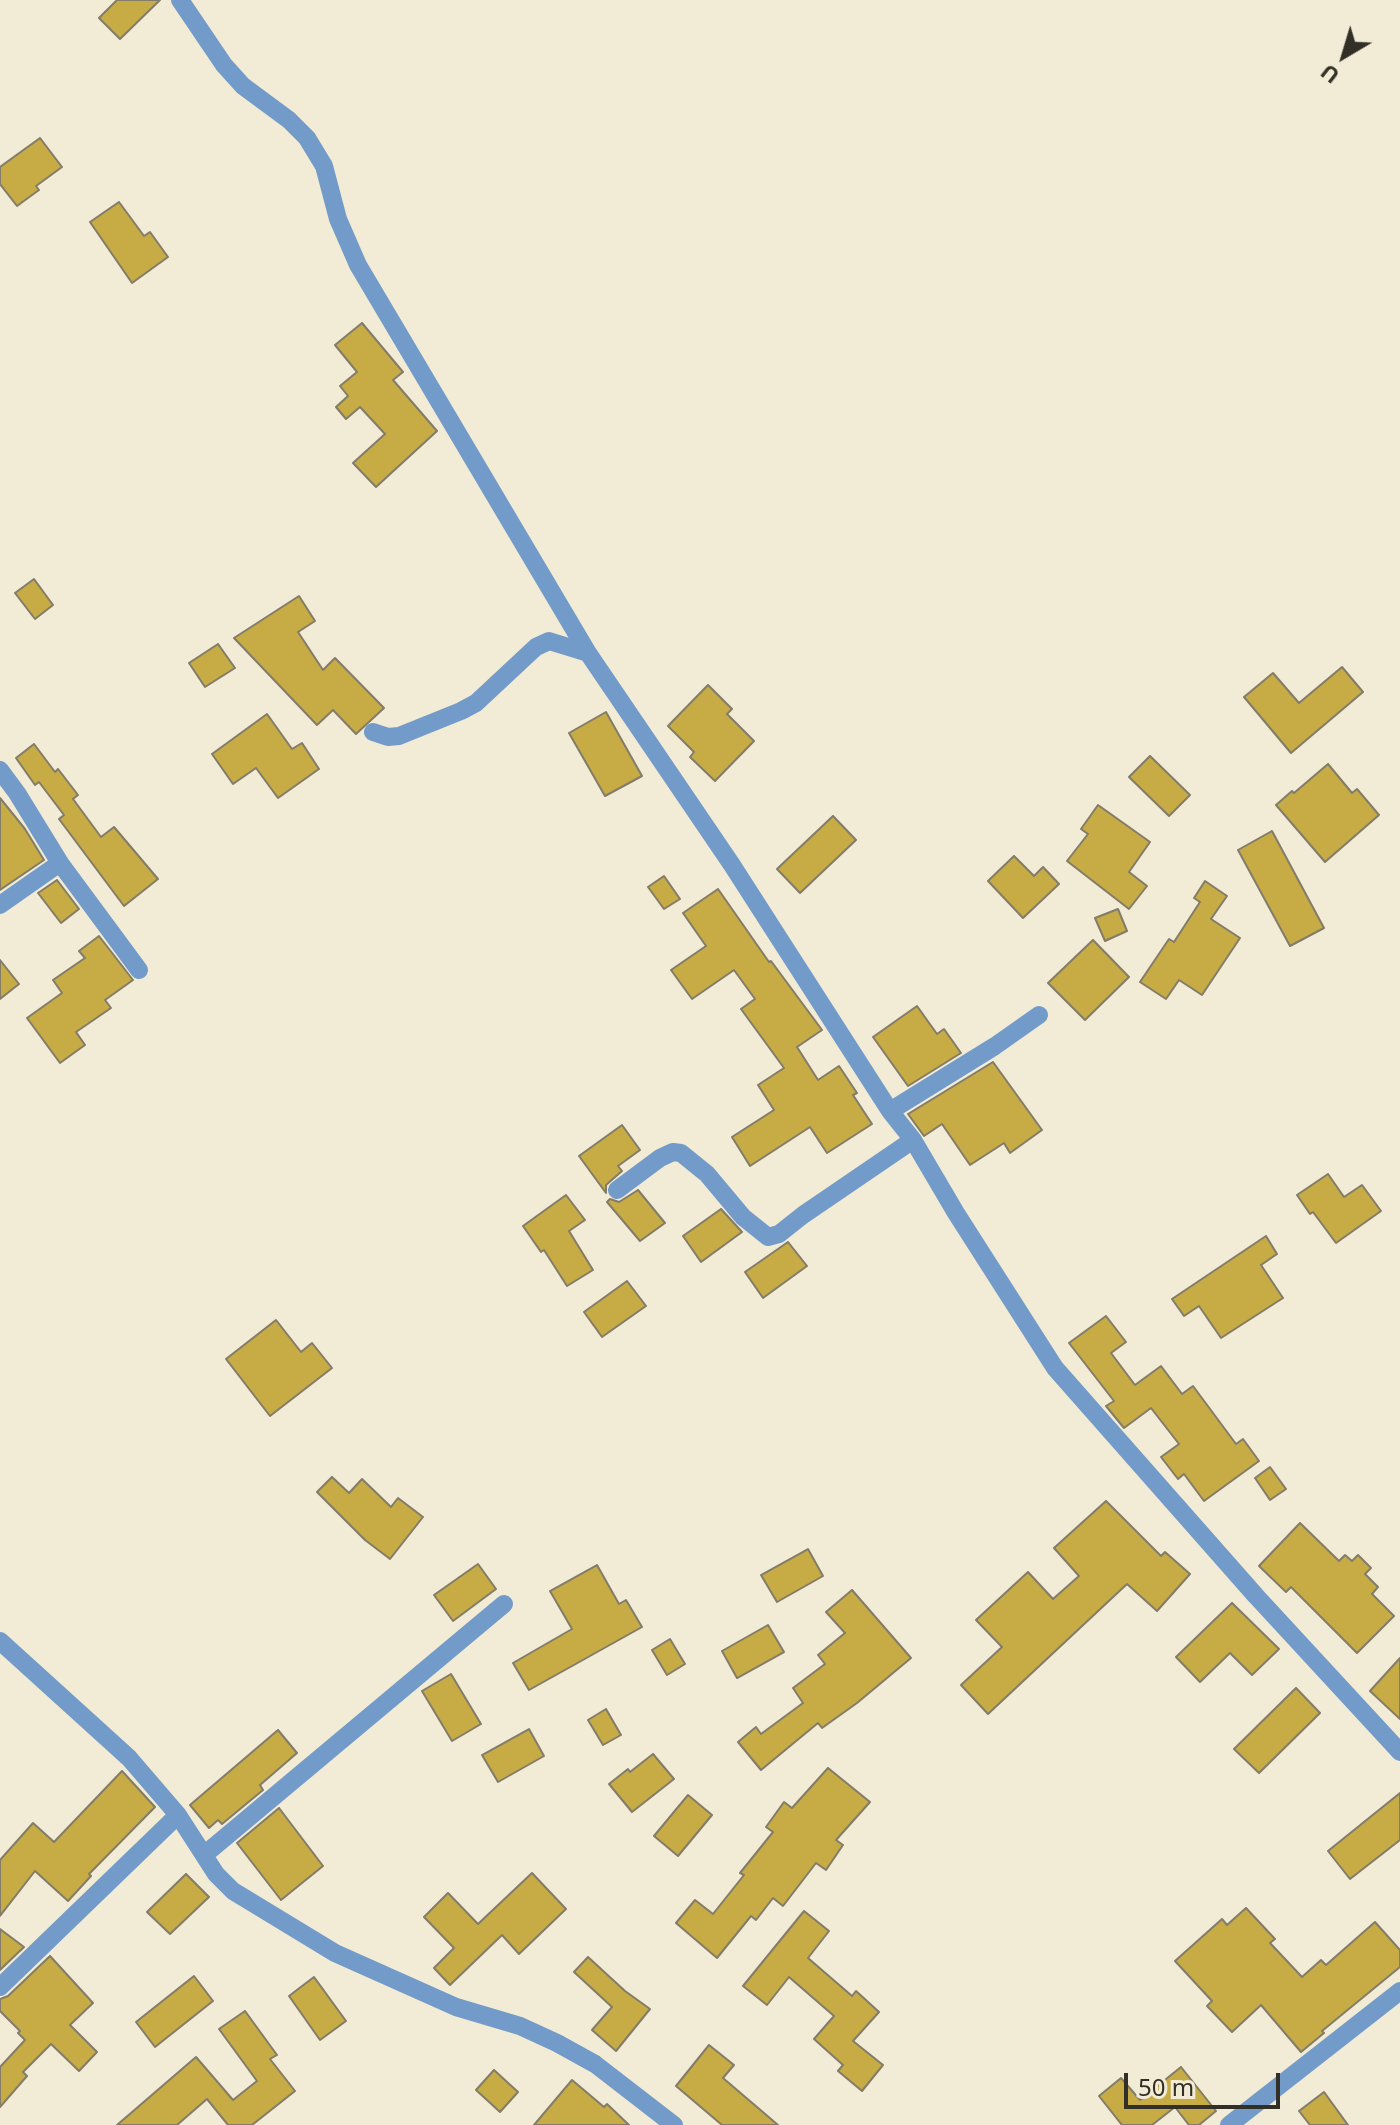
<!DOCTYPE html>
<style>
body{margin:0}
#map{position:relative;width:1400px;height:2125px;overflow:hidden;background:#f2ebd5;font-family:"Noto Sans",sans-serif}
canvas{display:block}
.north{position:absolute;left:1304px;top:16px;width:80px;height:80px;-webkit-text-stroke:6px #f2ebd5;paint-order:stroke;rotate:218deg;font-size:22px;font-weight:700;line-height:32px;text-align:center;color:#312f26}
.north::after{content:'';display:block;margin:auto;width:28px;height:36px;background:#312f26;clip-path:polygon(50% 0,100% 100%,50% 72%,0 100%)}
.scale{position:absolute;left:1124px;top:2073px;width:156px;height:36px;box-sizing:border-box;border:4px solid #312f26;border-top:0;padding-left:10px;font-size:24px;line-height:28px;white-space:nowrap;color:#312f26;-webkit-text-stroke:6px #f2ebd5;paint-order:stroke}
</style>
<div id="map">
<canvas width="1400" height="2125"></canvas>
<div class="north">U</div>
<div class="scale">50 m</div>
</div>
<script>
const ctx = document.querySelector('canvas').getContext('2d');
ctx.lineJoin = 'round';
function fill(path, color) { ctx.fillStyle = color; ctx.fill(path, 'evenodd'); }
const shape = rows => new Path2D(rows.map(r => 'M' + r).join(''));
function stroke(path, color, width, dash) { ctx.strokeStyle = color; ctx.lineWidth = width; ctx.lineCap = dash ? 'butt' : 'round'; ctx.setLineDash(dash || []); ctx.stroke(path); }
const building = shape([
 [117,0,160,0,120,39,99,18,117,0],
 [40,138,62,167,36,186,39,190,17,206,0,184,0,167,40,138],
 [119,202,144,236,150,232,168,257,132,283,90,222,119,202],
 [362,323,403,372,393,380,437,431,376,487,353,463,385,434,360,407,346,419,336,407,348,396,340,386,357,372,335,345,362,323],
 [34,579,53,605,35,619,15,593,34,579],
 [299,596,315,621,298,632,323,670,335,658,384,708,356,734,333,710,317,725,234,638,299,596],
 [218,644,235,668,205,687,189,663,218,644],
 [1342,667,1363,692,1291,753,1244,697,1273,673,1299,703,1342,667],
 [708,685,732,709,727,714,754,741,715,781,690,757,694,752,668,726,708,685],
 [606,712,642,776,605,796,569,733,606,712],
 [267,714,292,749,302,743,319,769,278,798,256,768,233,784,212,754,267,714],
 [34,744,55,772,58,769,78,795,73,799,101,837,114,827,158,879,124,906,59,819,64,815,39,782,35,785,16,758,34,744],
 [1150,756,1190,795,1169,816,1129,777,1150,756],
 [1328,764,1352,793,1357,789,1379,815,1325,862,1276,805,1292,791,1294,793,1328,764],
 [0,798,25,829,44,860,0,890,0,798],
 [1098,805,1150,842,1129,872,1147,886,1129,909,1067,861,1088,834,1081,829,1098,805],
 [833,816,856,840,800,893,777,869,833,816],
 [1272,831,1324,928,1290,946,1238,850,1272,831],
 [1014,856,1034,876,1043,867,1059,884,1023,918,988,881,1014,856],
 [664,876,680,899,664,909,648,887,664,876],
 [57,880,79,909,61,923,38,893,57,880],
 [1205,881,1227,896,1211,919,1240,938,1202,995,1179,980,1166,999,1140,982,1169,939,1174,942,1200,902,1194,898,1205,881],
 [718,889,769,962,771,961,822,1030,797,1047,818,1080,839,1066,857,1093,853,1095,872,1124,827,1153,810,1127,750,1166,732,1137,774,1110,758,1085,784,1068,741,1009,755,999,734,970,692,999,671,970,706,946,683,913,718,889],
 [1118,909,1127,931,1105,941,1095,918,1118,909],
 [99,936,133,980,105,1000,111,1008,76,1032,85,1045,60,1063,27,1018,62,993,53,980,85,958,79,951,99,936],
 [1093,940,1129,977,1085,1020,1048,983,1093,940],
 [0,960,19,984,0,999,0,960],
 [917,1006,937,1034,944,1029,961,1053,908,1086,873,1037,917,1006],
 [993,1062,1042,1130,1010,1153,1004,1143,970,1165,942,1124,924,1136,908,1114,993,1062],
 [622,1125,640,1150,618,1166,622,1171,606,1185,606,1193,579,1156,622,1125],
 [1328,1174,1344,1197,1362,1185,1381,1211,1336,1243,1313,1212,1310,1214,1297,1195,1328,1174],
 [638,1190,665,1223,640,1241,607,1202,610,1199,619,1202,638,1190],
 [566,1195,585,1220,569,1231,593,1270,567,1286,544,1250,541,1252,523,1226,566,1195],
 [721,1209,742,1232,701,1262,683,1236,721,1209],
 [1266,1236,1277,1254,1261,1265,1283,1298,1221,1338,1199,1306,1184,1316,1172,1299,1266,1236],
 [788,1242,807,1266,763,1298,745,1272,788,1242],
 [627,1281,646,1306,602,1337,584,1312,627,1281],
 [1106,1316,1126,1342,1111,1353,1135,1385,1161,1366,1182,1394,1193,1386,1236,1444,1243,1439,1259,1461,1204,1501,1184,1474,1178,1479,1161,1457,1179,1444,1151,1408,1124,1428,1106,1406,1114,1401,1069,1343,1106,1316],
 [276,1320,301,1352,312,1343,332,1368,270,1416,226,1359,276,1320],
 [1270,1467,1286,1489,1270,1500,1255,1478,1270,1467],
 [332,1477,349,1493,362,1479,391,1507,398,1498,423,1517,390,1559,365,1540,317,1492,332,1477],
 [1106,1501,1161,1556,1165,1552,1190,1574,1157,1611,1127,1584,988,1714,961,1685,1002,1647,976,1620,1028,1572,1053,1599,1079,1576,1054,1548,1106,1501],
 [1300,1523,1339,1561,1345,1555,1352,1561,1358,1555,1371,1568,1365,1574,1378,1587,1372,1594,1394,1616,1357,1653,1291,1587,1286,1592,1259,1566,1300,1523],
 [808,1549,823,1576,777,1602,761,1575,808,1549],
 [478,1564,496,1589,453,1621,434,1595,478,1564],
 [597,1565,619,1604,626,1600,642,1627,529,1690,513,1663,572,1629,550,1591,597,1565],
 [852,1590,911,1658,857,1703,822,1728,818,1723,761,1770,738,1742,756,1727,761,1734,803,1703,793,1688,825,1664,818,1655,845,1633,826,1612,852,1590],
 [1232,1603,1279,1649,1252,1675,1230,1653,1200,1682,1176,1657,1232,1603],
 [768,1625,784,1652,737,1678,722,1651,768,1625],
 [670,1639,685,1664,667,1675,652,1650,670,1639],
 [1400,1658,1400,1719,1370,1691,1400,1658],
 [451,1674,481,1724,452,1741,422,1691,451,1674],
 [1296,1688,1320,1713,1259,1773,1234,1749,1296,1688],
 [606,1709,621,1735,603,1745,588,1720,606,1709],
 [529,1729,544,1756,498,1782,482,1755,529,1729],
 [278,1730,297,1753,260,1785,263,1790,222,1824,218,1820,209,1828,190,1805,278,1730],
 [653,1754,674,1779,632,1812,609,1784,628,1769,630,1772,653,1754],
 [828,1768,870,1802,836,1840,843,1845,826,1870,816,1863,783,1906,773,1898,756,1920,751,1916,717,1958,676,1923,695,1900,713,1914,744,1875,740,1873,773,1832,766,1827,784,1802,792,1808,828,1768],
 [122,1771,155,1807,89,1874,91,1876,68,1901,35,1871,0,1916,0,1860,33,1823,54,1842,122,1771],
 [1400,1793,1400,1840,1350,1879,1328,1851,1400,1793],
 [688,1795,712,1815,678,1856,654,1836,688,1795],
 [279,1808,323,1866,281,1900,237,1843,279,1808],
 [532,1873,566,1909,519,1954,502,1935,450,1985,434,1968,454,1948,424,1917,448,1893,478,1924,532,1873],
 [186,1874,209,1897,170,1934,147,1912,186,1874],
 [1246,1908,1275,1939,1270,1943,1302,1977,1321,1960,1326,1965,1375,1922,1400,1950,1400,1967,1322,2031,1324,2033,1301,2052,1261,2005,1232,2032,1207,2006,1212,2001,1175,1961,1222,1919,1227,1925,1246,1908],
 [804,1911,829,1931,808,1958,852,1996,856,1991,879,2012,853,2041,883,2065,862,2091,838,2071,843,2065,814,2039,834,2016,789,1977,767,2005,743,1986,804,1911],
 [0,1929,24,1947,0,1970,0,1929],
 [50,1956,93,2003,70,2025,97,2052,79,2071,51,2044,23,2072,27,2076,0,2107,0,2067,25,2040,18,2033,20,2031,0,2011,0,1999,8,1996,50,1956],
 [588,1957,625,1991,650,2009,616,2051,592,2030,612,2007,574,1972,588,1957],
 [194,1976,213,2001,155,2047,136,2022,194,1976],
 [314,1977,346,2021,320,2040,289,1996,314,1977],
 [245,2011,277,2055,270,2059,295,2091,252,2125,228,2125,207,2099,177,2125,117,2125,196,2057,233,2100,257,2081,219,2029,245,2011],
 [709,2045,734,2065,723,2078,778,2125,722,2125,676,2086,709,2045],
 [1181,2067,1216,2111,1199,2125,1189,2125,1175,2107,1152,2125,1122,2125,1099,2096,1121,2078,1140,2100,1181,2067],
 [494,2070,518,2092,500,2112,476,2090,494,2070],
 [572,2080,604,2107,607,2104,629,2125,534,2125,572,2080],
 [1324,2092,1348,2125,1310,2125,1299,2111,1324,2092]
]);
fill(building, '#c7ac46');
stroke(building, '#827c68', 2);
stroke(shape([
 [180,0,224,65,243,86,289,120,307,138,324,166,338,219,358,265,588,653,732,865,890,1111,913,1140,956,1213,1055,1368,1256,1596,1400,1752],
 [373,732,388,737,399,736,461,711,476,703,536,647,549,641,588,653],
 [0,770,17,793,60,863,0,905],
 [60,863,139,970],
 [890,1111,995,1046,1039,1015],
 [617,1190,660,1158,673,1152,681,1153,707,1174,743,1217,768,1237,779,1234,803,1215,913,1140],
 [0,1641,129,1758,178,1815,216,1874,233,1891,335,1953,456,2007,520,2026,557,2043,595,2064,674,2125],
 [204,1855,504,1604],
 [0,1987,178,1815],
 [1229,2125,1400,1991]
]), '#729bca', 18);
</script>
